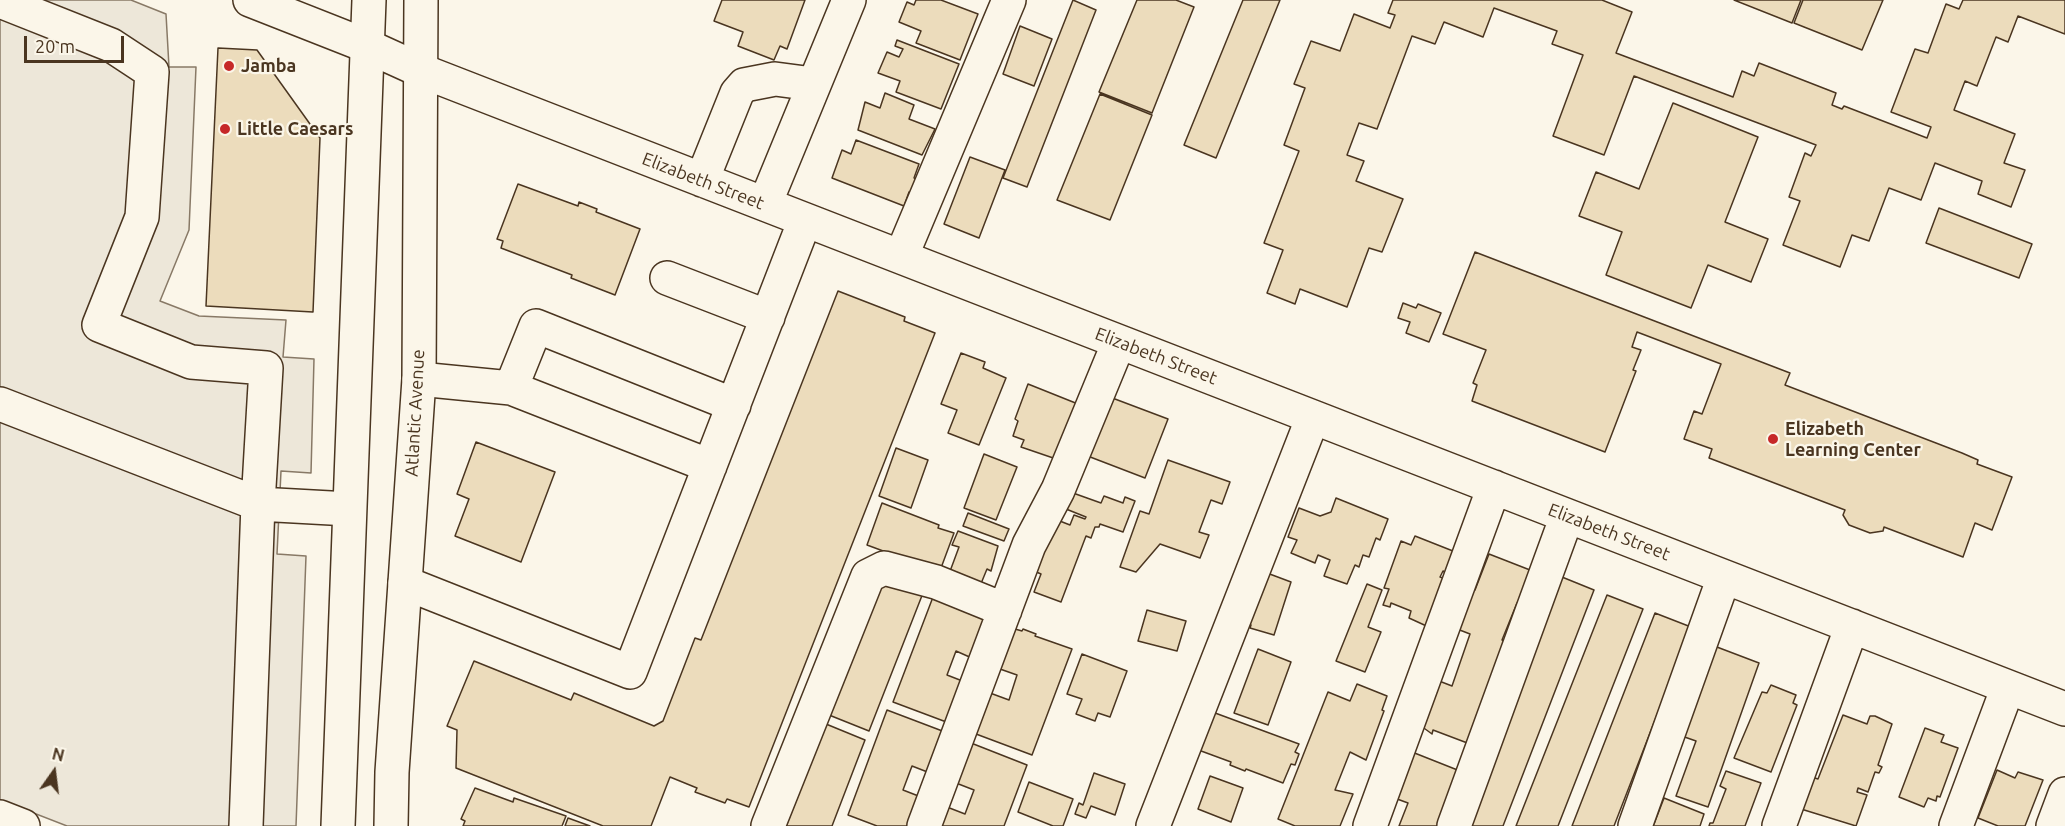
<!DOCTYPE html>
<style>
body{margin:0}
#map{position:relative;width:2065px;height:826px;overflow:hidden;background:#fbf6e9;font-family:Ubuntu,sans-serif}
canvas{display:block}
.north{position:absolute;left:24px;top:742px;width:60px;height:60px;-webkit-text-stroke:4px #fbf6e9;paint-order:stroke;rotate:14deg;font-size:16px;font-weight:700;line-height:24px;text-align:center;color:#4a3520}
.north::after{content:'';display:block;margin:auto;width:21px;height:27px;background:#4a3520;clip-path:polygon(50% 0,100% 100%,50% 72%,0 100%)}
.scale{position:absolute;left:24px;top:36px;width:100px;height:27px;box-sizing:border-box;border:3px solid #4a3520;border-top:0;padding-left:8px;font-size:18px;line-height:21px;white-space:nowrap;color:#4a3520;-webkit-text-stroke:4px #fbf6e9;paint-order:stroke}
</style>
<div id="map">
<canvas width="2065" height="826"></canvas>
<div class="north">N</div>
<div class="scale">20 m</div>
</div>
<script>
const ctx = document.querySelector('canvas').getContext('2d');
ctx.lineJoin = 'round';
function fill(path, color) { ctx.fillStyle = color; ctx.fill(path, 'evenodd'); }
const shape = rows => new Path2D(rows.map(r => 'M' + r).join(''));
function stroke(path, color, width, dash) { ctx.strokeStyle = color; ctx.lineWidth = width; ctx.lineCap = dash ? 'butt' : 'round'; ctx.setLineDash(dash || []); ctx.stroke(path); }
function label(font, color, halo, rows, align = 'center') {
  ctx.font = font + ' Ubuntu,sans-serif'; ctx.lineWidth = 4.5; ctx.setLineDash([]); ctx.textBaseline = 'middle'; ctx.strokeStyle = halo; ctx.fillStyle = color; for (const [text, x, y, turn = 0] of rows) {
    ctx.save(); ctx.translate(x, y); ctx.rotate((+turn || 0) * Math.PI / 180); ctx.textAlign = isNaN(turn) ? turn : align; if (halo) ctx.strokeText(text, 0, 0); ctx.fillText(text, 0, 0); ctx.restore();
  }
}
const parking = shape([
 [0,0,131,0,166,14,169,67,196,67,189,230,160,301,199,316,286,320,283,357,314,359,311,473,281,471,277,554,306,556,296,826,67,826,0,800,0,0]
]);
fill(parking, '#ede7d9');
stroke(parking, '#887966', 1.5);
const building = shape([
 [722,0,805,0,787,49,780,46,774,60,738,46,743,32,714,21,722,0],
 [916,0,941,0,978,14,960,60,916,43,921,31,899,22,907,2,914,5,916,0],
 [1073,0,1096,10,1027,187,1003,178,1073,0],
 [1137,0,1176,0,1194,7,1152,113,1099,92,1137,0],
 [1243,0,1280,0,1216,158,1184,145,1243,0],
 [1393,0,1602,0,1632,12,1616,53,1733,97,1742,71,1754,76,1759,63,1836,93,1832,105,1842,109,1844,106,1927,138,1931,127,1891,112,1915,49,1928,53,1946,4,1959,9,1963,0,2065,0,2065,34,2018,16,2008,42,1996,37,1977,86,1965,81,1954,110,2015,134,2004,163,2025,170,2011,207,1978,194,1982,181,1935,163,1921,200,1889,188,1869,241,1852,235,1840,267,1783,245,1800,201,1789,197,1805,153,1811,156,1816,145,1634,76,1604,155,1553,136,1583,55,1552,44,1557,31,1494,8,1483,37,1444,22,1435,44,1412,36,1377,129,1359,123,1347,155,1364,161,1356,181,1403,199,1382,252,1369,248,1347,307,1300,289,1295,304,1267,293,1283,250,1264,243,1299,151,1284,145,1305,88,1294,84,1311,41,1340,51,1354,14,1390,28,1395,15,1388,13,1393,0],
 [1734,0,1801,0,1792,23,1734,0],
 [1803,0,1883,0,1862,50,1794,23,1803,0],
 [1020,26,1052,39,1034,86,1003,74,1020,26],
 [897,40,959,64,941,109,896,92,900,81,878,73,887,52,899,57,903,49,895,46,897,40],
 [218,48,257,50,320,138,313,312,206,306,218,48],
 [885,93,914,105,909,119,935,129,922,155,858,130,865,102,880,108,885,93],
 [1100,94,1152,115,1110,220,1057,200,1100,94],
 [1673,103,1758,137,1725,222,1768,239,1751,282,1708,265,1691,308,1606,275,1622,232,1579,216,1596,172,1639,189,1673,103],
 [856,140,919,164,914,178,917,180,912,194,909,192,904,206,832,178,842,150,851,154,856,140],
 [970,157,1005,170,979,238,944,224,970,157],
 [518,184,578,206,579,202,597,209,596,212,640,229,615,295,571,278,572,275,501,248,503,241,497,239,518,184],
 [1939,208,2032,244,2019,278,1926,243,1939,208],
 [1475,252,1790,373,1785,385,1962,453,1978,460,1977,464,2012,477,1992,530,1975,523,1963,557,1884,527,1883,531,1870,533,1849,525,1843,515,1845,510,1709,458,1712,449,1684,439,1694,411,1702,414,1721,364,1637,332,1632,347,1641,350,1633,370,1636,371,1605,452,1472,401,1477,385,1473,383,1486,350,1443,334,1475,252],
 [838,291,905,317,904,321,935,333,749,807,727,799,725,803,695,792,697,788,670,777,651,826,603,826,456,768,457,730,447,726,474,661,571,700,574,693,654,726,663,721,695,638,701,640,838,291],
 [1403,303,1416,308,1418,304,1441,313,1429,342,1406,333,1410,322,1398,318,1403,303],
 [961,353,985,362,983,368,1006,378,979,445,948,433,957,410,941,404,961,353],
 [1028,384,1083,406,1062,461,1021,447,1024,440,1013,436,1018,421,1015,419,1028,384],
 [1107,396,1168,419,1145,478,1085,455,1107,396],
 [476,442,555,472,521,562,455,536,469,499,457,494,476,442],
 [896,448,928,460,911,508,879,496,896,448],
 [984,454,1017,467,996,520,964,508,984,454],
 [1168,460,1230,482,1222,504,1211,500,1199,532,1209,535,1200,558,1160,544,1136,572,1120,567,1140,511,1149,514,1168,460],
 [1073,493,1101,503,1104,496,1123,503,1125,497,1135,501,1123,532,1100,524,1099,527,1095,527,1091,538,1086,536,1061,602,1034,592,1041,574,1027,568,1047,516,1070,525,1074,515,1085,519,1086,517,1066,509,1073,493],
 [1336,498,1388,519,1380,540,1376,538,1369,557,1363,555,1359,567,1355,565,1347,584,1324,576,1330,560,1318,555,1315,563,1291,553,1297,540,1288,537,1299,508,1320,516,1331,512,1336,498],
 [882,503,939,525,938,528,954,533,941,568,921,565,867,545,882,503],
 [968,513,1009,529,1004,541,963,526,968,513],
 [958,531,998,546,991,571,987,569,980,586,949,574,959,547,952,545,958,531],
 [1415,536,1458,553,1449,574,1443,571,1440,577,1452,581,1433,629,1409,618,1411,611,1391,603,1390,607,1383,605,1389,589,1384,588,1401,541,1411,545,1415,536],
 [1489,554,1530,570,1528,607,1517,603,1502,640,1507,642,1470,744,1433,730,1432,734,1417,723,1434,679,1452,686,1470,634,1452,627,1468,587,1475,590,1489,554],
 [1259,570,1291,582,1274,635,1250,628,1251,625,1239,621,1259,570],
 [1557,575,1594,590,1503,826,1459,826,1557,575],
 [883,577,923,593,869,731,829,715,883,577],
 [1367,584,1382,590,1368,627,1381,632,1365,672,1336,661,1367,584],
 [1607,595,1643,609,1558,826,1516,826,1607,595],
 [933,597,989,618,974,659,956,651,947,675,965,682,949,723,893,702,933,597],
 [1147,610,1186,621,1177,651,1138,641,1147,610],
 [1655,613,1691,627,1614,826,1572,826,1655,613],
 [1015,629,1022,631,1023,629,1036,634,1035,636,1072,649,1032,755,976,734,990,693,1009,700,1017,675,1000,669,1015,629],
 [1709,644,1759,663,1708,807,1676,796,1696,741,1676,734,1709,644],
 [1258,649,1291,662,1268,725,1234,713,1258,649],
 [1082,654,1127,671,1110,717,1098,713,1095,721,1076,714,1082,699,1067,694,1082,654],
 [1357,684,1387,696,1382,710,1384,711,1366,760,1350,752,1335,790,1353,794,1340,826,1295,826,1278,819,1328,692,1350,701,1357,684],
 [1771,685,1796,695,1793,703,1797,705,1771,772,1734,758,1762,692,1767,693,1771,685],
 [887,710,945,732,930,773,912,766,903,790,921,797,910,826,877,826,848,815,887,710],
 [1207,710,1299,744,1295,752,1299,754,1295,765,1291,764,1283,783,1246,769,1245,771,1230,765,1231,762,1193,748,1207,710],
 [1843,715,1867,724,1870,716,1875,716,1892,724,1878,765,1882,767,1879,773,1875,772,1868,792,1858,788,1857,792,1867,795,1856,826,1801,809,1812,777,1818,779,1843,715],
 [826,724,865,740,832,826,786,826,826,724],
 [1925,728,1944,735,1941,742,1958,748,1940,797,1937,796,1936,801,1928,798,1924,807,1899,797,1925,728],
 [971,743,1027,765,1004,826,939,826,947,807,965,814,974,790,956,783,971,743],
 [1407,750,1460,771,1439,826,1399,826,1408,803,1389,796,1407,750],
 [1997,770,2015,778,2018,772,2043,780,2025,826,1998,826,1978,818,1997,770],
 [1726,771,1761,783,1745,826,1709,826,1710,823,1713,823,1726,789,1720,786,1726,771],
 [1094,773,1125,784,1115,815,1091,806,1086,818,1075,814,1079,803,1083,805,1094,773],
 [1210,776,1243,788,1231,822,1198,809,1210,776],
 [1029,782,1073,799,1063,826,1053,826,1018,812,1029,782],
 [475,788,513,802,514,798,566,816,562,826,463,826,465,821,461,819,475,788],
 [1664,798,1704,814,1700,826,1649,826,1651,822,1654,824,1664,798],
 [568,818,590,826,565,826,568,818]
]);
fill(building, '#ecdcbc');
stroke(building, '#4a3520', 1.5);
const minor = shape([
 [250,0,367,46,422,71,2065,709],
 [0,1,111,45,152,72,142,217,99,325,191,362,266,368,258,504,246,826],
 [702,180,737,93,744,85,775,79,813,84],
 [765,204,849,0],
 [901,257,1009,0],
 [667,278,768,317],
 [419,379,511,388,536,326,734,405],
 [511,388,710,466],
 [0,404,258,504,349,509],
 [405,583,630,672,805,220],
 [0,817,23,826],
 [768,826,868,576,884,568,936,582,1005,610],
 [924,826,1029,545,1058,490,1119,342],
 [1153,826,1313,417],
 [1370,826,1494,487],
 [1454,826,1567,516],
 [1635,826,1724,577],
 [1779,826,1852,626],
 [1956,826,2008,687],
 [2053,826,2065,794]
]);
const major = shape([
 [338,826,369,0],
 [391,826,392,772,419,379,421,0]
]);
stroke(minor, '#4a3520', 36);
stroke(major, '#4a3520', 36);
stroke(minor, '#fbf6e9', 33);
stroke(major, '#fbf6e9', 33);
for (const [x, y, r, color] of [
 [229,66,6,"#c62828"],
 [225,129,6,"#c62828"],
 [1773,439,6,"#c62828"]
]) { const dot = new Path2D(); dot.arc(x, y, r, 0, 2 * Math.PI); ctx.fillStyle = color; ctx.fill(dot); stroke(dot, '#fbf6e9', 2); }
label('bold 18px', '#4a3520', '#fbf6e9', [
 ["Jamba",241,66],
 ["Little Caesars",237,129],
 ["Elizabeth",1785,429],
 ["Learning Center",1785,450]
], 'left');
label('18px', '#4a3520', '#fbf6e9', [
 ["Elizabeth Street",703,181,21],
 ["Elizabeth Street",1156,356,21],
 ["Atlantic Avenue",415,413,-87],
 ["Elizabeth Street",1609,532,21]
]);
</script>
